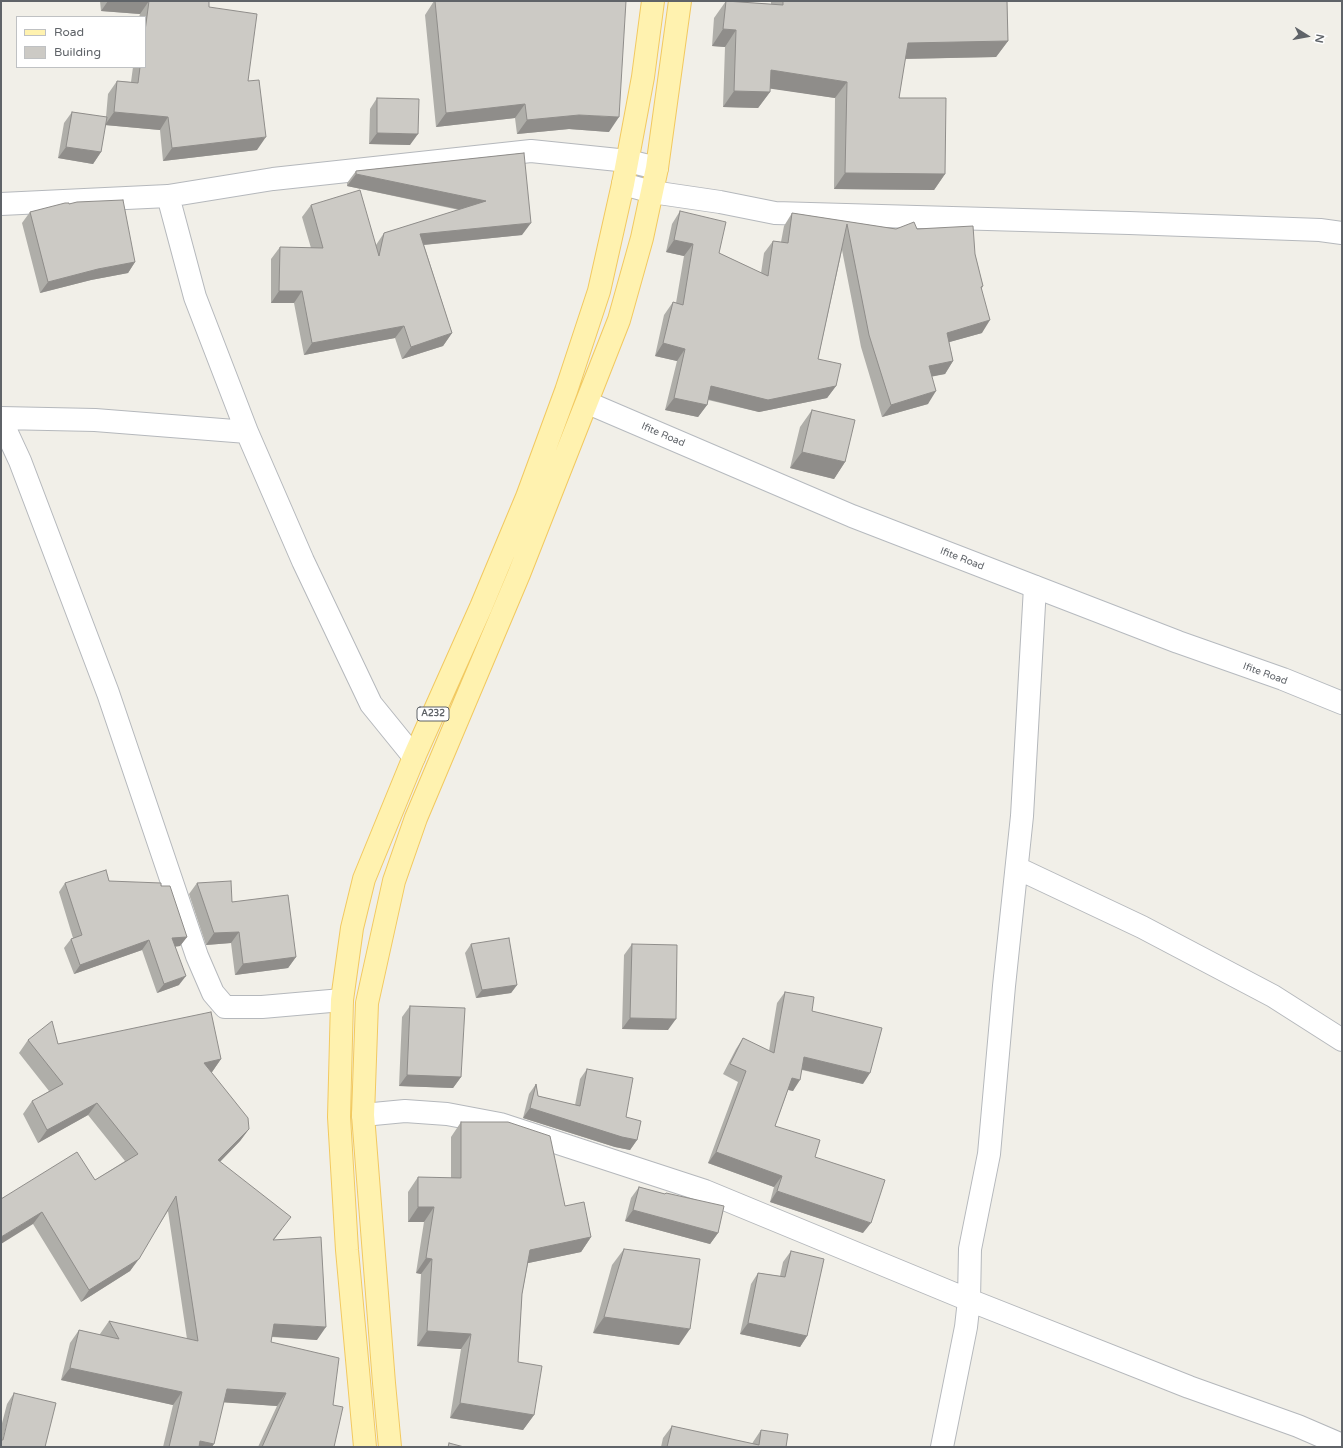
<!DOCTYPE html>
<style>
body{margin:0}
#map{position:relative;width:1343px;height:1448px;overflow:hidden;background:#f1efe8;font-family:"Varela Round",sans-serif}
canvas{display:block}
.frame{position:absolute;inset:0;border:2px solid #5f6368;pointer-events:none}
.legend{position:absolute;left:16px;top:16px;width:130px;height:52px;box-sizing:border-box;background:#fff;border:1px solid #bfc1c3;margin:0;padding:5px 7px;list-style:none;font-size:12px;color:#5f6368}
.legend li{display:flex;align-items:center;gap:8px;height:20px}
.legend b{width:20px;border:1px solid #bfc1c3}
.north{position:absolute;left:1287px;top:16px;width:40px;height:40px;-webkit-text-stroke:3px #fff;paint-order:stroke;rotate:101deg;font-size:11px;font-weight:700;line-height:16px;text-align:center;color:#5f6368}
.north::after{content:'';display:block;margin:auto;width:14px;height:18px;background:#5f6368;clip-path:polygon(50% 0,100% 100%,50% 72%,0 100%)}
</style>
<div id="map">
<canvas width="1343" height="1448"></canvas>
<div class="frame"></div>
<ul class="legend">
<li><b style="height:5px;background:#fff2af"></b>Road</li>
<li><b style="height:11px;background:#cccac5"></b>Building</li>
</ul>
<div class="north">N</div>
</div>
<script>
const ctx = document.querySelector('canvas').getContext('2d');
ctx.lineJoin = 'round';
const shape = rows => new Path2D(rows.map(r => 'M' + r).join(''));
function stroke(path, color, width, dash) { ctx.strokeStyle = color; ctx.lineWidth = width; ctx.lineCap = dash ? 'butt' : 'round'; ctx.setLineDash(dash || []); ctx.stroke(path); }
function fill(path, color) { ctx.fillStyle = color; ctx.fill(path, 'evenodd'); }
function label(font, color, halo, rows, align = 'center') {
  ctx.font = font + ' "Varela Round",sans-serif'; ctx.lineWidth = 3; ctx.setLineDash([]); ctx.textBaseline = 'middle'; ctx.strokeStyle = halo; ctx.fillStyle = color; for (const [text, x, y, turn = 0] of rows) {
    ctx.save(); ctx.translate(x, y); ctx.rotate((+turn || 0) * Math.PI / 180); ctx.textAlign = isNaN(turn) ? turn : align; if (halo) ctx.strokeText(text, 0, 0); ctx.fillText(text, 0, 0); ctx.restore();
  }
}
const street = shape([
 [623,184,652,192,720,202,775,213,1129,223,1320,230,1342,233],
 [168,196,195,297,247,432],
 [1,204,168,196,273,179,531,151,628,161,657,168],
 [1,418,95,420,247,432,303,561,371,704,414,757],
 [1,420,20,461,108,693,197,956,213,993,225,1007,262,1007,342,1000],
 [1017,868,1142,927,1273,996,1342,1040],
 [363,1115,405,1111,447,1114,500,1124,705,1191,969,1300,1189,1387,1298,1426,1342,1445],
 [942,1447,966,1327,969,1300,970,1249,989,1154,1004,986,1022,816,1035,587]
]);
const secondary = shape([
 [588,403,852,516,1178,642,1283,679,1342,703]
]);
const primary = shape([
 [365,1447,347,1250,339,1117,342,1000,352,928,364,879,414,757,481,607,527,497,566,391,599,291,623,184,643,77,653,1],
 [390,1447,384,1383,363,1115,367,1003,394,881,416,818,519,574,619,320,642,238,657,168,680,1]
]);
stroke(street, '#b5b8bc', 24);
stroke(secondary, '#b6babf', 24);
stroke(primary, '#f2c960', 24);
stroke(street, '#fff', 22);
stroke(secondary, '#fff', 22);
stroke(primary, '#fff2af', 22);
fill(shape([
 [100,1,209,1,209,7,248,81,257,150,163,161,160,130,105,125,101,152,93,164,58,158,64,123,72,112,106,117,108,94,117,81,131,82,133,67,145,67,145,17,139,17,140,14,101,11],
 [434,1,609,132,569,129,517,134,515,118,436,127,425,15],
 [726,1,771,4,771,1,1007,1,1008,41,996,57,905,59,899,98,945,174,934,190,834,189,835,98,770,88,770,92,758,108,723,107,725,47,712,46,714,18],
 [377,98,410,145,369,144,370,109],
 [524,153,522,235,424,245,452,333,443,346,402,359,395,338,304,355,294,303,271,303,271,259,280,247,311,248,302,217,311,205,376,245,384,233,459,210,347,186,347,183,356,171],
 [69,204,135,262,128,273,91,280,40,293,22,223,30,212],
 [680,211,719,253,761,273,764,253,773,241,781,242,784,226,792,213,896,229,917,229,975,254,983,286,982,288,982,333,949,342,953,361,945,374,932,376,928,404,882,417,861,347,842,250,818,359,836,386,827,398,759,412,708,400,707,405,698,417,665,410,677,361,655,356,664,315,673,302,676,303,684,256,666,252,672,224],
 [812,410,845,462,834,479,790,468,800,427],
 [109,881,161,886,187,937,180,946,175,947,179,985,157,993,142,950,74,974,64,948,71,939,73,938,59,892,65,883],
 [197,883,232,902,296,957,288,968,235,975,231,943,206,945,189,894],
 [471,944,517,985,511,993,476,998,465,953],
 [632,944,668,1030,622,1029,624,955],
 [785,992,812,1011,863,1084,802,1070,793,1091,788,1090,775,1126,815,1157,863,1233,770,1202,774,1187,708,1163,738,1082,723,1074,736,1049,743,1038,769,1051,777,1003],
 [410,1006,461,1077,453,1088,399,1086,402,1017],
 [28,1040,58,1044,221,1059,212,1072,211,1072,249,1129,240,1141,220,1162,282,1229,274,1240,317,1340,272,1337,271,1342,333,1405,334,1447,258,1447,277,1406,224,1402,212,1447,163,1447,173,1405,61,1380,70,1343,79,1330,100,1335,100,1334,109,1321,187,1339,168,1211,130,1271,81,1302,33,1224,1,1199,95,1180,125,1161,88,1115,38,1143,23,1114,32,1101,49,1091,19,1053],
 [587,1069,626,1117,637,1140,630,1150,615,1147,523,1118,529,1094,536,1084,538,1096,575,1105,580,1079],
 [461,1122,565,1206,591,1237,581,1252,528,1263,522,1294,518,1362,534,1415,523,1430,450,1418,461,1349,417,1346,421,1274,416,1273,424,1222,408,1222,408,1192,418,1177,451,1178,451,1137],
 [639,1187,665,1194,666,1193,718,1233,710,1244,625,1221,631,1198],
 [624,1249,679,1345,593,1333,612,1265],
 [791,1251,807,1336,800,1347,740,1334,751,1284,758,1273,780,1276,783,1262],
 [14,1393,1,1447,1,1427,7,1404],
 [672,1426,752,1444,753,1442,761,1430,786,1447,661,1447,663,1438]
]), '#afaea9');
fill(shape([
 [108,1,149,1,140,14,101,11],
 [723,29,736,30,725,47,712,46],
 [1008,41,996,57,897,59,908,43],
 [771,70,847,82,835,98,759,87],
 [734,91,770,92,758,108,723,107],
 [525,104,515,118,436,127,446,113],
 [114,112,168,117,160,130,105,125],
 [579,115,619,117,609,132,569,129,517,134,527,120],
 [377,133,418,134,410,145,369,144],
 [266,137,257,150,163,161,172,148],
 [66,147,101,152,93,164,58,158],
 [845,173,945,174,934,190,834,189],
 [356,174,486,201,477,213,347,186],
 [531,223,522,235,412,246,420,234],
 [674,240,693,244,684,256,666,252],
 [135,262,128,273,91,280,40,293,48,282,98,269],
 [279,291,302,291,294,303,271,303],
 [990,320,982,333,939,345,947,333],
 [404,326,395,338,304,355,312,343],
 [452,333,443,346,402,359,411,347],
 [663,343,685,349,677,361,655,356],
 [953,361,945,374,920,379,929,366],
 [711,386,836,386,827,398,759,412,703,398],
 [936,391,928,404,882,417,891,405],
 [674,398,707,405,698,417,665,410],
 [802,452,845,462,834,479,790,468],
 [239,932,231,943,206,945,214,933],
 [187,937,180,946,165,947,172,938],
 [149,940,142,950,74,974,80,965],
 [296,957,288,968,235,975,243,964],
 [186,976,179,985,157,993,164,984],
 [517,985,511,993,476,998,482,990],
 [630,1018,676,1019,668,1030,622,1029],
 [804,1057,870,1073,863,1084,796,1068],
 [221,1059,212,1072,195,1076,204,1063],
 [407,1075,461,1077,453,1088,399,1086],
 [792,1078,800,1080,793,1091,785,1089],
 [97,1103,88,1115,38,1143,47,1130],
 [530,1108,637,1140,630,1150,615,1147,523,1118],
 [249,1129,240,1141,209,1173,218,1160],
 [716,1152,782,1176,774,1187,708,1163],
 [777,1191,871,1223,863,1233,770,1202],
 [418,1207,434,1207,424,1222,408,1222],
 [633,1210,718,1233,710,1244,625,1221],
 [42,1212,33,1224,1,1244,1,1237],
 [591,1237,581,1252,519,1265,530,1250],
 [426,1258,432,1259,421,1274,416,1273],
 [139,1259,130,1271,81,1302,89,1290],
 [604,1317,690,1329,679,1345,593,1333],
 [748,1323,807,1336,800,1347,740,1334],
 [274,1324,326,1327,317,1340,265,1336],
 [427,1331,471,1334,461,1349,417,1346],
 [70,1368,182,1392,173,1405,61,1380],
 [227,1389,286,1393,277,1406,218,1402],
 [460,1403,534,1415,523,1430,450,1418],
 [200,1441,214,1444,212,1447,196,1447]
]), '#8f8d8a');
const building = shape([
 [145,1,209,1,209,7,257,14,248,81,259,80,266,137,172,148,168,117,114,112,117,81,138,83,140,67,145,67,145,31,149,1,145,1],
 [435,1,626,1,619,117,579,115,527,120,525,104,446,113,435,1],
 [726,1,783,5,783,1,1007,1,1008,41,908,43,899,98,946,98,945,174,845,173,847,82,771,70,770,92,734,91,736,30,723,29,726,1],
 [377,98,419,99,418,134,377,133,377,98],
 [72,112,107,117,101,152,66,147,72,112],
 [524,153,531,223,420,234,452,333,411,347,404,326,312,343,302,291,279,291,280,247,323,248,311,205,360,190,379,256,384,233,486,201,356,174,356,171,524,153],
 [123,200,135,262,98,269,48,282,30,212,65,203,69,203,69,204,77,202,123,200],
 [680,211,726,222,719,253,768,276,773,241,788,243,792,213,896,229,914,222,917,229,973,226,975,254,983,286,981,287,990,320,947,333,953,361,929,366,936,391,891,405,869,335,847,224,818,359,841,364,836,386,768,400,711,386,707,405,674,398,685,349,663,343,673,302,683,305,693,244,674,240,680,211],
 [812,410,855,420,845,462,802,452,812,410],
 [106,870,109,881,161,883,161,886,170,886,187,937,172,938,186,976,164,984,149,940,80,965,71,939,82,935,65,883,106,870],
 [231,881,232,902,288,895,296,957,243,964,239,932,214,933,197,883,231,881],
 [509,938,517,985,482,990,471,944,509,938],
 [632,944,677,945,676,1019,630,1018,632,944],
 [785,992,814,997,812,1011,882,1028,870,1073,804,1057,800,1080,792,1078,775,1126,820,1140,815,1157,885,1180,871,1223,777,1191,782,1176,716,1152,746,1071,730,1064,743,1038,774,1053,785,992],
 [410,1006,465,1008,461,1077,407,1075,410,1006],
 [211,1012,221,1059,204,1063,248,1118,249,1129,218,1160,291,1217,273,1240,321,1237,326,1327,274,1324,271,1342,339,1358,333,1405,343,1407,334,1447,262,1447,286,1393,227,1389,214,1444,200,1441,199,1447,169,1447,182,1392,70,1368,79,1330,119,1339,109,1321,198,1341,176,1196,139,1259,89,1290,42,1212,1,1237,1,1199,77,1152,95,1180,138,1154,97,1103,47,1130,32,1101,63,1084,28,1040,52,1021,58,1044,211,1012],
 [587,1069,633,1078,626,1117,641,1121,637,1140,622,1137,530,1108,536,1084,538,1096,580,1106,587,1069],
 [461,1122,508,1122,550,1136,565,1206,584,1202,591,1237,530,1250,522,1294,518,1362,542,1366,534,1415,460,1403,471,1334,427,1331,432,1259,426,1258,434,1207,418,1207,418,1177,461,1178,461,1122],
 [639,1187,665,1194,666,1193,724,1206,718,1233,633,1210,639,1187],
 [624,1249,700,1259,690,1329,604,1317,624,1249],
 [791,1251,824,1259,807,1336,748,1323,758,1273,785,1277,791,1251],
 [14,1393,56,1403,45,1447,1,1447,1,1440,3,1440,14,1393],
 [672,1426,759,1445,761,1430,788,1434,786,1447,667,1447,672,1426],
 [449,1443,464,1447,448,1447,449,1443]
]);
fill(building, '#cccac5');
stroke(building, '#8f8d8a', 1);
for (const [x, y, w] of [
 [433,714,32]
]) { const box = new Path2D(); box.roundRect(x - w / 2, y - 7, w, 14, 3); ctx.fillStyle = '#fff'; ctx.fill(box); stroke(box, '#5f6368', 1); }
label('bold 9px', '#5f6368', null, [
 ["A232",433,714]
]);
label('10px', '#5f6368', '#fff', [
 ["Ifite Road",663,435,23],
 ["Ifite Road",962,559,21],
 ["Ifite Road",1265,674,20]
]);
</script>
